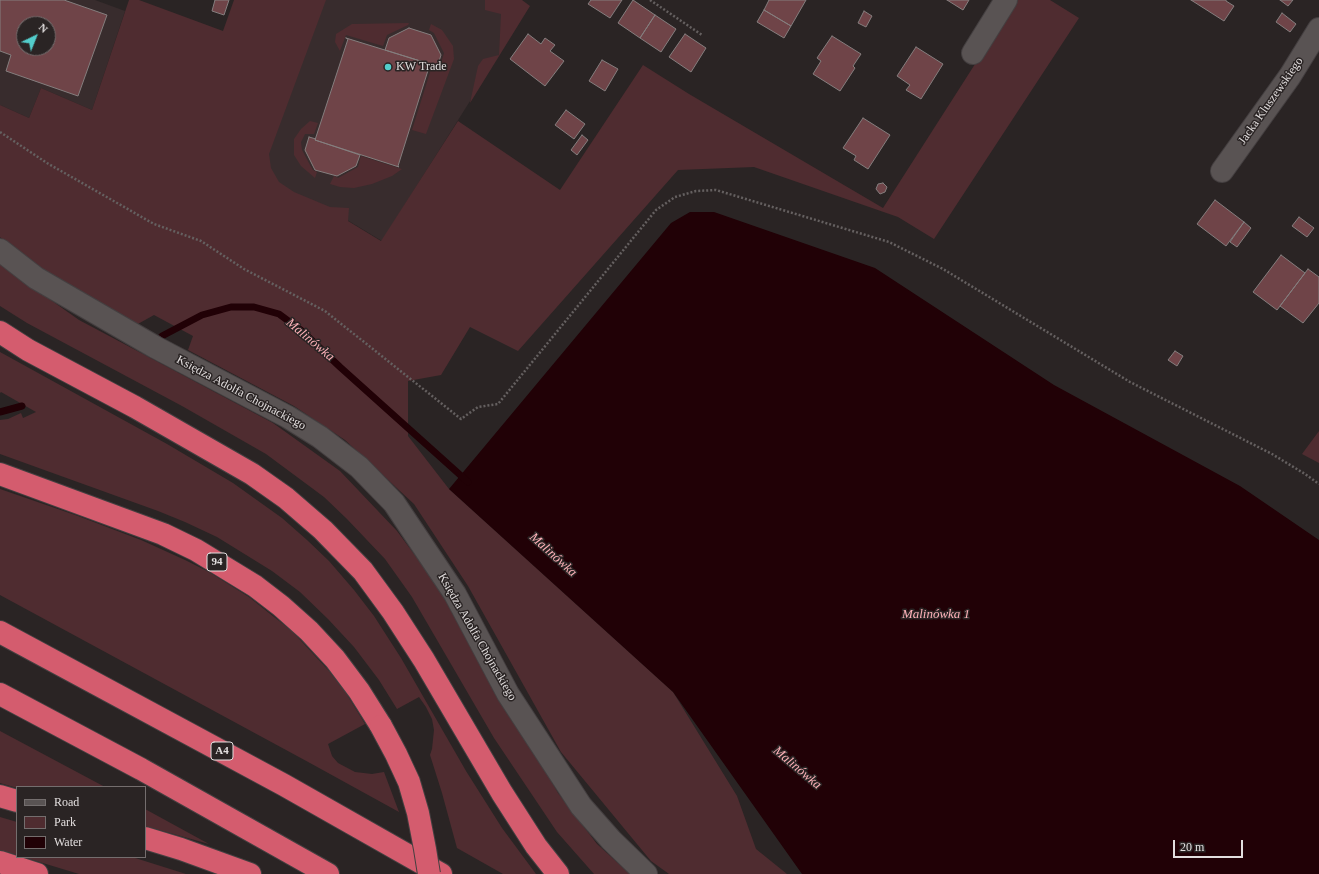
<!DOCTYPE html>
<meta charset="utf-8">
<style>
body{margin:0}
#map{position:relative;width:1319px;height:874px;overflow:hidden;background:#2a2424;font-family:Georgia,serif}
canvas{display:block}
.legend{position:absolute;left:16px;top:786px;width:130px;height:72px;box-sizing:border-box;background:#2a2424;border:1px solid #746e6e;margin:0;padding:5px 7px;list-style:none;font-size:12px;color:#e2dede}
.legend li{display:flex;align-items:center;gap:8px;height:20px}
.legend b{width:20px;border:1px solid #746e6e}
.north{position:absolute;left:16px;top:16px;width:40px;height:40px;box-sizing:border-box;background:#2a2424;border:1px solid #746e6e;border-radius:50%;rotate:43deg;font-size:11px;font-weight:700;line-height:16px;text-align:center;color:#e2dede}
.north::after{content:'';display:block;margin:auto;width:14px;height:18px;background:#53cdcb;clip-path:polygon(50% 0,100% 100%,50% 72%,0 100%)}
.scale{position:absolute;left:1173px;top:840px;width:70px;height:18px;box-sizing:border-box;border:2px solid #e2dede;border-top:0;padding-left:5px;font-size:12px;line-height:14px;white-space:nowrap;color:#e2dede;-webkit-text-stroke:3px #2a2424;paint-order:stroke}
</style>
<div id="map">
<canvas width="1319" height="874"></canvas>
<ul class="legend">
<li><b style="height:5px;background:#595353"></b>Road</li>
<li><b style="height:11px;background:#4f2c30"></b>Park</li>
<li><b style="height:11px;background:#210106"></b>Water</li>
</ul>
<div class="north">N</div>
<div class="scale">20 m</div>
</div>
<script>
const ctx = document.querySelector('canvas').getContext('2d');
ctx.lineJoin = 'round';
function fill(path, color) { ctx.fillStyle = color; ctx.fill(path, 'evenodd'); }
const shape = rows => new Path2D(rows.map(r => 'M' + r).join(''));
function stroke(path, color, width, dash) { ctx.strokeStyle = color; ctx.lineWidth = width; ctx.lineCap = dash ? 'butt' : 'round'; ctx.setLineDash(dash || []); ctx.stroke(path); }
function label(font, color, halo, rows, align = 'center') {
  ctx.font = font + ' Georgia,serif'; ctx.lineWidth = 3; ctx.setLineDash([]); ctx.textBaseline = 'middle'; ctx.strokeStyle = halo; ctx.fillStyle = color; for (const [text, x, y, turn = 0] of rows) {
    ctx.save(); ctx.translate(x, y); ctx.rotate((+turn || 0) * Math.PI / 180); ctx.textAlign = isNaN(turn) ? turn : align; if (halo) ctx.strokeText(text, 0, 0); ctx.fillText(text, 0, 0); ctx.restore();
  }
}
fill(shape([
 [0,0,95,0,125,11,92,110,41,88,29,118,0,105],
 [24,24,48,24,48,48,24,48],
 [325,0,522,0,499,55,382,241,319,203,250,179]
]), '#382c2d');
fill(shape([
 [129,0,139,0,223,31,234,0,326,0,269,154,271,168,279,182,294,192,330,207,349,208,348,221,381,241,458,121,560,190,643,65,689,94,883,208,1016,0,1050,0,1079,18,934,239,898,217,754,167,678,170,518,351,470,327,441,375,408,381,408,436,449,489,673,692,737,796,756,849,787,874,669,874,651,861,561,752,468,586,414,504,345,440,294,406,188,350,193,336,154,315,136,325,70,287,10,248,0,237,0,105,29,118,41,88,92,110],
 [485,0,522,0,530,6,470,103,478,66,483,59,499,55,501,14,485,10],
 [409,23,408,25,387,35,383,46,346,35,340,51,335,42,336,34,352,24],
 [431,24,442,30,453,46,454,59,426,134,412,130,432,66,439,70,444,53,434,33,429,30],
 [310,121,318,123,314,134,305,134,301,142,302,150,310,165,313,170,317,172,315,178,301,166,294,155,294,139,301,129],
 [361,156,402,169,392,176,372,184,354,188,340,187,330,184,334,176,338,178,358,167],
 [0,264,79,320,273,423,340,471,397,531,445,596,468,633,558,793,597,844,630,874,594,874,557,832,494,738,412,597,385,559,347,519,324,497,266,454,182,406,27,323,0,306],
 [0,352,167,444,233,483,282,518,307,540,329,561,354,590,374,616,401,658,466,771,502,828,536,874,503,874,457,848,442,793,430,755,432,749,434,730,432,719,426,707,419,697,397,709,379,680,354,647,328,619,300,592,272,571,217,537,185,522,158,511,0,454,0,420,8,419,21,413,23,418,36,412,1,392,0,393],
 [1319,431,1319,463,1302,454],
 [0,489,78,516,141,540,185,560,209,572,249,597,269,613,292,631,329,671,346,693,365,724,328,744,332,756,338,763,355,772,372,774,384,772,399,812,310,763,0,595],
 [0,731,105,787,17,787,17,788,0,783],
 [145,809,209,844,145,826],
 [0,817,17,822,17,855,0,850],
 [23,857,132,857,186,874,79,874]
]), '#4f2c30');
fill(shape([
 [690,212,714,212,875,268,1054,385,1240,486,1319,540,1319,874,802,874,673,692,449,489,671,223]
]), '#210106');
stroke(shape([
 [162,336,202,315,231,307,254,307,279,314,302,331,340,367,468,482],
 [0,412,22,406]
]), '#210106', 7);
const building = shape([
 [0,0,64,0,107,15,78,96,6,71,11,55,0,51,0,0],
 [24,24,48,24,48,48,24,48,24,24],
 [215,0,229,0,224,15,212,11,215,0],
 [591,0,622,0,610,18,588,4,591,0],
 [633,0,655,15,640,38,618,23,633,0],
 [769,0,806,0,791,26,764,10,769,0],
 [947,0,969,0,963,10,947,0],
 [1191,0,1226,0,1226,1,1234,6,1224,21,1191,0],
 [1280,0,1293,0,1288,6,1280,0],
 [764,10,791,26,784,38,757,22,764,10],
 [864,11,872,16,866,27,858,23,864,11],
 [1282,13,1296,24,1290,32,1276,22,1282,13],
 [655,15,676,29,661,52,640,38,655,15],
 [409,28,431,35,441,55,437,68,430,66,430,64,385,50,389,38,409,28],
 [528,34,541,44,545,38,555,45,550,51,564,61,545,86,510,59,528,34],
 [685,34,706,48,691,72,669,57,685,34],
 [832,36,861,54,853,66,855,68,840,91,813,74,821,61,817,58,832,36],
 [346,38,430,64,398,166,399,167,315,140,348,39,346,38],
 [916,47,943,64,921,99,906,90,910,85,897,76,916,47],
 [602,60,618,69,605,91,589,81,602,60],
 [566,110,585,124,574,139,555,125,566,110],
 [863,118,890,135,868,169,854,160,856,156,843,148,863,118],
 [582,135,588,140,577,155,571,150,582,135],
 [309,137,316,139,315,140,360,155,356,166,337,176,315,170,305,150,309,137],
 [883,183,887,187,885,192,880,194,876,189,878,184,883,183],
 [1215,200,1244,222,1226,246,1197,224,1215,200],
 [1299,217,1314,228,1307,237,1292,226,1299,217],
 [1244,222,1251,228,1237,247,1230,242,1244,222],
 [1281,255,1305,273,1277,310,1253,292,1281,255],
 [1308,269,1319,277,1319,303,1303,323,1280,306,1308,269],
 [1175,351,1183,356,1177,366,1168,360,1175,351]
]);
fill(building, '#6f4448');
stroke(building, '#857e7e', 1);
const minor = shape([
 [973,53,1006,0],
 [1222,171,1290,76,1319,29],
 [0,250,36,278,155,347,288,417,320,437,359,467,394,503,455,594,508,694,581,806,611,840,646,874]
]);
const highway = shape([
 [0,332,28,350,135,407,252,474,286,498,323,530,363,571,393,612,424,660,502,793,536,846,558,874],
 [0,474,163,534,196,550,255,586,281,606,309,631,335,659,359,691,381,726],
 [0,632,284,785,441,874],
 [0,694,141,769,328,874],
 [0,796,17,801],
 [145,838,181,849,250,874],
 [0,862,37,874]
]);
stroke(minor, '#443f40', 24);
stroke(highway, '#443f40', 24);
stroke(shape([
 [650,0,702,35],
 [0,132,47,163,154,224,201,241,244,269,325,311,461,419,478,407,498,404,656,210,675,197,696,191,716,190,889,242,943,269,1130,382,1272,454,1305,474,1319,484]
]), '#656060', 2.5, [2, 2]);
stroke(minor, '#595353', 22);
stroke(highway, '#d45c6e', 22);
const highwayBridge = shape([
 [381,726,396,754,409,782,418,813,425,849,429,874]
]);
stroke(highwayBridge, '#443f40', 24, []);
stroke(highwayBridge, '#d45c6e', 22);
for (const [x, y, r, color] of [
 [388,67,4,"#53cdcb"]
]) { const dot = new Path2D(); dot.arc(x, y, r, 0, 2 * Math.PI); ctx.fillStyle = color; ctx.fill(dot); stroke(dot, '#2a2424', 1.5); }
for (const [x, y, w] of [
 [217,562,20],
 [222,751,22]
]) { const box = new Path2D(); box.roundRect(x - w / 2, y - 9, w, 18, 3); ctx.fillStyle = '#2a2424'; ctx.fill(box); stroke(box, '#e2dede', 1); }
label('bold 11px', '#e2dede', null, [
 ["94",217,562],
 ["A4",222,751]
]);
label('12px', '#e2dede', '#2a2424', [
 ["KW Trade",396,67]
], 'left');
label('12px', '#e2dede', '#2a2424', [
 ["Jacka Kluszewskiego",1271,101,-55],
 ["Księdza Adolfa Chojnackiego",241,393,28],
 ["Księdza Adolfa Chojnackiego",477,637,60]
]);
label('italic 13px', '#fdb1b8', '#2a2424', [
 ["Malinówka",310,340,40],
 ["Malinówka",553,555,42],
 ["Malinówka 1",936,615],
 ["Malinówka",797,768,40]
]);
</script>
